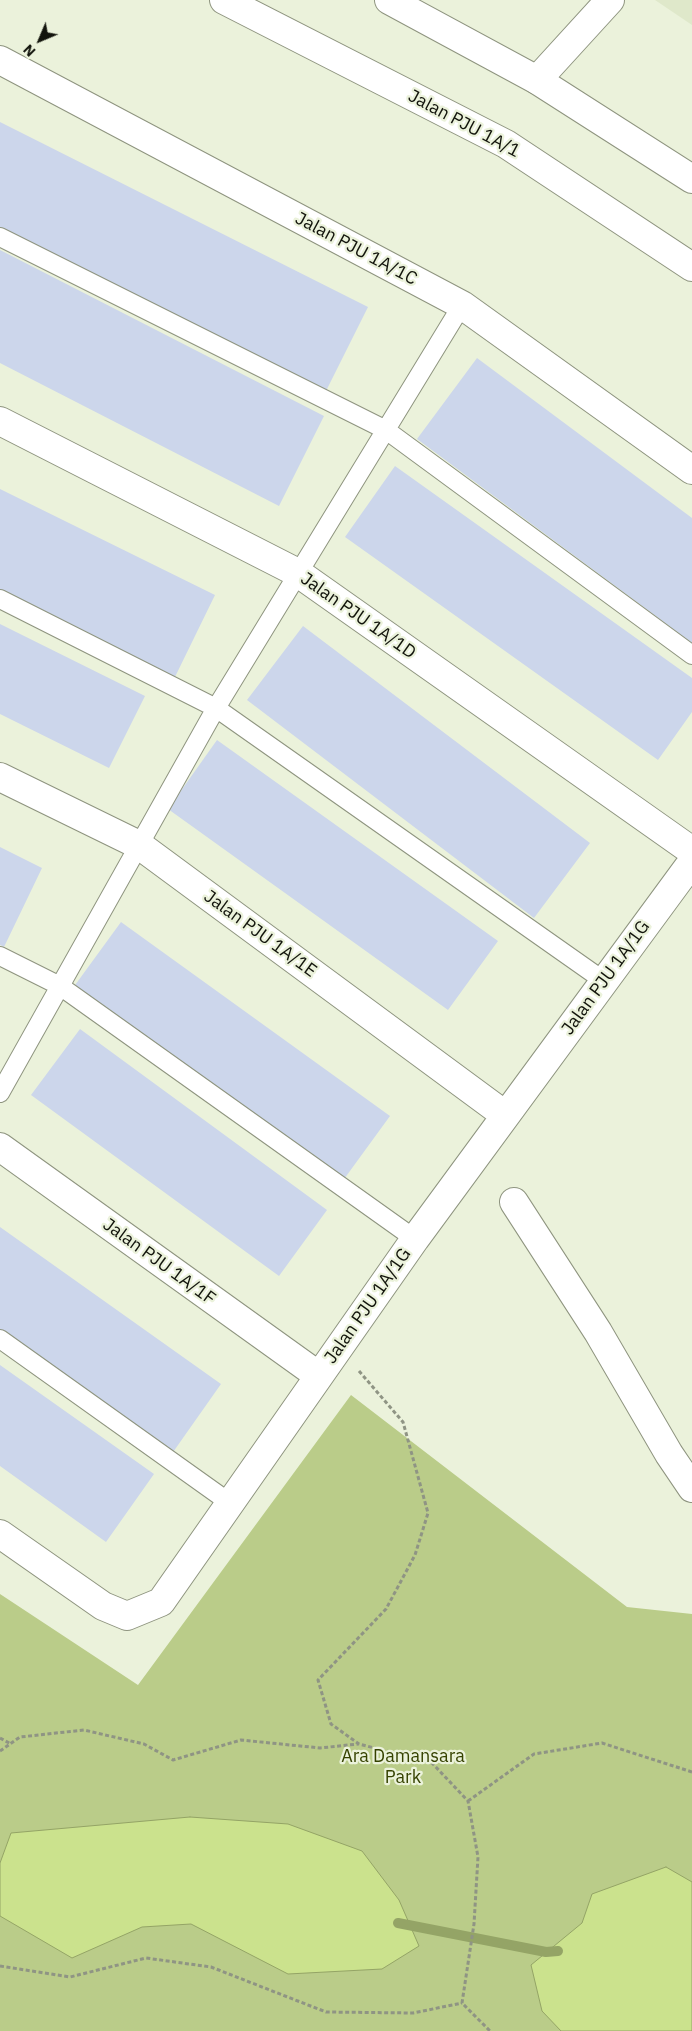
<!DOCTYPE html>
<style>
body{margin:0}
#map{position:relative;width:692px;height:2031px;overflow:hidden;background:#ebf2db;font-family:"IBM Plex Sans",sans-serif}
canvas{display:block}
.north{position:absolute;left:15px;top:15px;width:50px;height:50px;-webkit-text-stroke:4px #ebf2db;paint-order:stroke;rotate:225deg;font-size:14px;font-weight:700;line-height:20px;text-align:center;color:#12140c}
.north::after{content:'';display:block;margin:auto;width:18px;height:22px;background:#12140c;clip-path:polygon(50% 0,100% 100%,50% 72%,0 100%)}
</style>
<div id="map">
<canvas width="692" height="2031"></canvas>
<div class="north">N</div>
</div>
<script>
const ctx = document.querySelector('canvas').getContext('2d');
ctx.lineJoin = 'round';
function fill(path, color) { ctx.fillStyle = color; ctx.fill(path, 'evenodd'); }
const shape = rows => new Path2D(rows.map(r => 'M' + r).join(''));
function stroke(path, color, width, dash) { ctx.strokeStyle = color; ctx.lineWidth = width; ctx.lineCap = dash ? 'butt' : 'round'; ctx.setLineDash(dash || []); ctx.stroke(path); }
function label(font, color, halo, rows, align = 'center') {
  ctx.font = font + ' "IBM Plex Sans",sans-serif'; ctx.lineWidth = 4.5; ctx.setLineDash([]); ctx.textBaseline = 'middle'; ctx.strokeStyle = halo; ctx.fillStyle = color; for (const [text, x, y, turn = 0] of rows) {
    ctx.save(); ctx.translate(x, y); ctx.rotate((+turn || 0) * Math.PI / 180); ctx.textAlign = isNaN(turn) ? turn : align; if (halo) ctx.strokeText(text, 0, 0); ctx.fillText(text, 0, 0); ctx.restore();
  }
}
fill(shape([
 [655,0,692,0,692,25]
]), '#dfe8ca');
fill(shape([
 [351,1395,627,1607,692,1614,692,2031,0,2031,0,1594,138,1685]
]), '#bacc89');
const water = shape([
 [190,1817,288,1824,362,1851,399,1900,419,1946,382,1969,288,1974,191,1924,142,1927,72,1958,0,1916,0,1863,11,1833,190,1817],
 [666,1867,692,1882,692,2031,561,2031,542,2011,531,1965,582,1923,592,1894,666,1867]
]);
fill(water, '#cbe28d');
stroke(water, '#94a466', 1);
stroke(shape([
 [398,1923,546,1952,558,1951]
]), '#94a466', 10);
fill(shape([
 [0,122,368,307,324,395,0,233],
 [0,250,324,416,279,506,0,363],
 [477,358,692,518,692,643,417,439],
 [395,466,692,678,692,712,658,760,345,537],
 [0,489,215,595,173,681,0,596],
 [0,624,145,696,109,768,0,714],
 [303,626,590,843,534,918,247,700],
 [217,740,498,941,448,1010,168,809],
 [0,847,42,868,4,947,0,945],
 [121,922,390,1116,339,1186,70,992],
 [80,1029,327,1210,279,1276,31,1095],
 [0,1227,221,1384,171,1455,0,1335],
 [0,1365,154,1474,106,1542,0,1466]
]), '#ccd6eb');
const lane = shape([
 [0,237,386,430,692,655],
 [0,599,216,708,604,981],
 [0,956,60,986,415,1239],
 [0,1093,216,708,462,305],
 [0,1339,230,1503]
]);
const street = shape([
 [0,60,462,305,692,470],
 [537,80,610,0],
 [0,421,298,573,692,851],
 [0,777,139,845,505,1115],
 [0,1147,319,1376],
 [514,1202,598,1332,669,1454,692,1488],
 [0,1534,103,1606,127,1616,161,1602,415,1239,692,862]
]);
const secondary = shape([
 [224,0,506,144,692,267],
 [389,0,537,80,692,179]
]);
stroke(lane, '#8e947f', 20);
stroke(street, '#8e947f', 30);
stroke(secondary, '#8e947f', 30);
stroke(shape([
 [359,1371,403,1422,428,1513,415,1555,386,1609,318,1680,331,1724,359,1744,432,1763,468,1801,478,1857,474,1924,462,2003,490,2031],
 [0,1738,11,1744],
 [0,1751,20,1737,84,1730,144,1744,173,1760,241,1740,320,1748,358,1744],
 [468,1801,534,1754,602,1743,692,1772],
 [0,1966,70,1977,146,1958,211,1967,326,2012,413,2013,462,2003]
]), '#8f9484', 3, [4, 2.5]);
stroke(lane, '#fff', 18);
stroke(street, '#fff', 28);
stroke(secondary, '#fff', 28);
label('18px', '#12140c', '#ebf2db', [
 ["Jalan PJU 1A/1",464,124,28],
 ["Jalan PJU 1A/1C",356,249,28],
 ["Jalan PJU 1A/1D",358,616,35],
 ["Jalan PJU 1A/1E",260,934,36],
 ["Jalan PJU 1A/1G",606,978,-54],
 ["Jalan PJU 1A/1F",159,1262,36],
 ["Jalan PJU 1A/1G",368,1306,-55]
]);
label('18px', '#354200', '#ebf2db', [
 ["Ara Damansara",403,1757],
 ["Park",403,1778]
]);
</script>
